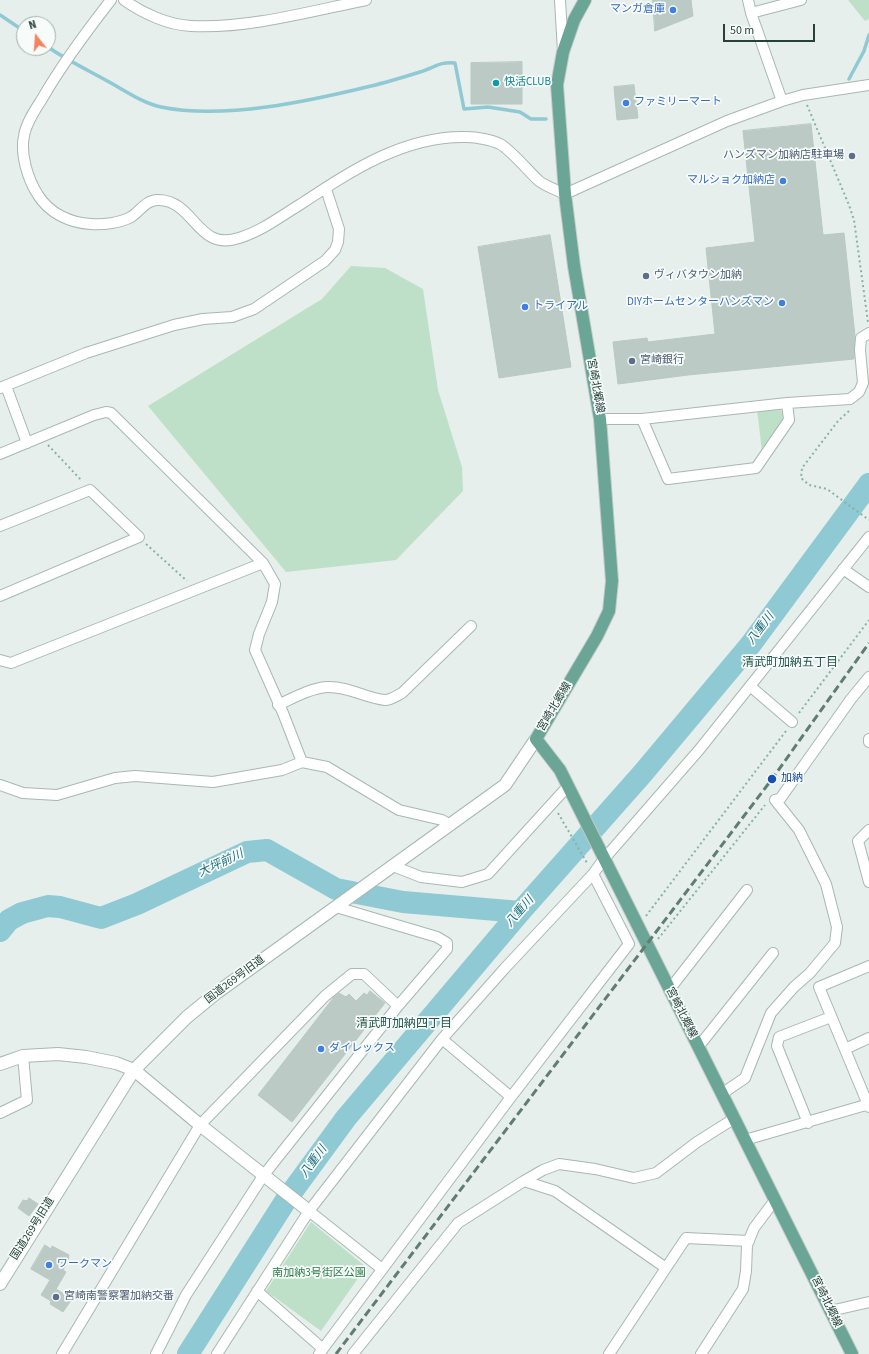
<!DOCTYPE html>
<meta charset="utf-8">
<style>
body{margin:0}
#map{position:relative;width:869px;height:1354px;overflow:hidden;background:#e6efeb;font-family:"Source Sans 3",sans-serif}
canvas{display:block}
.north{position:absolute;left:16px;top:16px;width:40px;height:40px;box-sizing:border-box;background:#f7fbf9;border:1px solid #a3b1ad;border-radius:50%;rotate:343deg;font-size:11px;font-weight:700;line-height:16px;text-align:center;color:#24423a}
.north::after{content:'';display:block;margin:auto;width:14px;height:18px;background:#f4845f;clip-path:polygon(50% 0,100% 100%,50% 72%,0 100%)}
.scale{position:absolute;left:723px;top:24px;width:92px;height:18px;box-sizing:border-box;border:2px solid #24423a;border-top:0;padding-left:5px;font-size:12px;line-height:14px;white-space:nowrap;color:#24423a;-webkit-text-stroke:3px #f7fbf9;paint-order:stroke}
</style>
<div id="map">
<canvas width="869" height="1354"></canvas>
<div class="north">N</div>
<div class="scale">50 m</div>
</div>
<script>
const ctx = document.querySelector('canvas').getContext('2d');
ctx.lineJoin = 'round';
function paint(path, color) { ctx.fillStyle = color; ctx.fill(path, 'evenodd'); }
function strokePath(path, color, width, dash) { ctx.strokeStyle = color; ctx.lineWidth = width; ctx.lineCap = dash ? 'butt' : 'round'; ctx.setLineDash(dash || []); ctx.stroke(path); }
function label(font, color, halo, rows, align = 'center') {
  ctx.font = font + ' "Source Sans 3","Noto Sans JP",sans-serif'; ctx.lineWidth = 3.5; ctx.setLineDash([]); ctx.textBaseline = 'middle'; ctx.strokeStyle = halo; ctx.fillStyle = color; for (const [text, x, y, turn = 0] of rows) {
    ctx.save(); ctx.translate(x, y); ctx.rotate((+turn || 0) * Math.PI / 180); ctx.textAlign = isNaN(turn) ? turn : align; if (halo) ctx.strokeText(text, 0, 0); ctx.fillText(text, 0, 0); ctx.restore();
  }
}
paint(new Path2D(`
 M848 0H869V19L865 21Z
 M351 266 385 268 423 289 438 390 462 467 463 491 396 560 286 572 148 406 322 299Z
 M778 408 784 413 781 425 762 451 757 410Z
 M311 1222 366 1267 321 1331 266 1291Z`), '#bfe0c8');
strokePath(new Path2D(`
 M0 15 24 31
 M48 47C68 61 90 71 111 83 127 92 143 103 161 107 223 120 310 101 371 86 388 82 404 77 420 72 433 68 441 61 455 63L464 109 488 107 520 112 531 119H546
 M849 79 864 51 869 35`), '#8ec9d4', 3.5);
strokePath(new Path2D(`
 M0 931 9 920 22 913 48 906 60 907 101 918 137 904 247 852 267 850 336 889 403 902 520 912
 M188 1354 286 1200 346 1118 520 912 643 773 751 644 869 484`), '#8ec9d4', 22);
const building = new Path2D(`
 M653 0H691L693 16 655 31Z
 M522 62V104H471V63Z
 M634 85 638 118 617 120 614 87Z
 M811 124 823 235 844 233 855 336 854 359 688 375 618 384 613 342 647 338 648 342 715 334 706 248 755 242 743 131Z
 M550 235 571 367 499 378 478 247Z
 M370 991 385 1003 292 1122 258 1095 334 997 339 993 346 997 349 994 356 1001 364 993 367 995Z
 M29 1198 38 1204 29 1216 18 1208 23 1200 27 1201Z
 M45 1245 51 1249 52 1246 69 1255 68 1261 63 1270 66 1272 56 1289 72 1299 63 1312 50 1304 51 1301 41 1295 50 1280 31 1269Z`);
paint(building, '#bbcac4');
strokePath(building, '#b8c9c2', 1);
const minor = new Path2D(`
 M111 0C86 32 62 64 42 99 35 110 26 123 24 136 20 154 28 180 38 195 49 213 70 223 91 224 103 225 120 223 131 217 140 211 147 199 159 200 195 201 197 252 239 238 262 231 281 216 301 204 351 171 405 135 467 137 476 137 492 140 500 144 511 150 529 172 539 181 547 187 557 190 565 194L727 121 782 101 803 95 869 85
 M124 0C142 13 168 25 191 26 247 29 312 11 366 0
 M560 0 563 52
 M748 0 751 13 782 101
 M751 13 801 0
 M6 386 27 443
 M0 388 86 353 174 325 203 319 232 317 254 309 325 261 335 250 338 242 339 229 326 189
 M600 419H642L787 403 850 399 859 392 863 383 860 350 861 338 869 333
 M642 419 668 479 756 468 789 420 787 403
 M0 454 94 415 106 412 111 413 263 563 275 584 272 602 259 634 255 650 283 713 302 762
 M0 526 90 490 139 537 0 596
 M843 569 869 587
 M0 660 11 663 263 563
 M750 686 792 722
 M278 705C293 698 311 688 327 687 348 686 365 698 385 700 391 700 396 696 402 693L471 626
 M869 739V742
 M0 785 23 793 57 795 115 778 135 776 213 782 282 770 302 762 327 767 399 810 442 820 450 825
 M869 830 858 841 869 882
 M393 866 421 877 462 882 488 874 568 786
 M869 966 819 987 869 1107
 M669 990 747 890
 M442 1039 511 1097
 M699 1046 773 953
 M845 1049 869 1038
 M723 1093 745 1078 771 1013 794 987 810 973 835 943 837 927 826 884 799 830 775 800 780 799 851 699 869 677
 M0 1113 27 1100 23 1056
 M808 1123 777 1046 779 1037 831 1017
 M745 1140 869 1104
 M524 1181 555 1191 666 1268 609 1354
 M309 1211 382 1269
 M666 1268 686 1238 749 1241
 M257 1291 323 1349
 M830 1311 869 1302
 M62 1354 200 1125 325 996 352 974H364L398 1006
 M156 1354 186 1295 263 1176 398 1006 447 949V943L437 937 336 907
 M217 1354 309 1211 442 1039 505 968 593 874 604 859 699 750 869 537
 M319 1354 511 1097 629 944 593 874
 M353 1354 458 1223 524 1181 543 1170 559 1164 595 1169 634 1178 656 1173 697 1142 735 1118
 M701 1354 743 1289 746 1271 747 1245 754 1228 775 1200`);
const tertiary = new Path2D(`
 M0 1064 23 1056 58 1054 86 1057 116 1063 134 1070 200 1125 309 1211
 M0 1284 134 1070 187 1017 215 994 505 785 536 739`);
const primary = new Path2D(`
 M585 0 574 20 563 52 557 85 565 194 574 266 600 419 612 581 609 611 597 636 536 739 560 770 852 1354`);
strokePath(minor, '#a8b8b2', 12);
strokePath(tertiary, '#a8b8b2', 14);
strokePath(primary, '#c2cac8', 14);
strokePath(new Path2D(`
 M807 105 849 205 854 220 868 322
 M849 411 838 421 802 468 801 478 809 485 827 489 869 520
 M48 445 82 481
 M146 544 187 581
 M799 713 869 620
 M558 813 587 863
 M646 916 786 731
 M658 939 765 805`), '#86b3a5', 2, [2, 3]);
strokePath(minor, '#fff', 10);
strokePath(tertiary, '#fff', 12);
strokePath(primary, '#6aa596', 12);
strokePath(new Path2D(`
 M336 1354 772 779 869 643`), '#5f7d75', 3, [8, 4]);
for (const [x, y, r, color] of [
 [673,10,4,"#3f7fe0"],
 [496,83,4,"#0f9aa8"],
 [626,103,4,"#3f7fe0"],
 [852,156,4,"#5c6f8a"],
 [783,181,4,"#3f7fe0"],
 [646,276,4,"#5c6f8a"],
 [782,303,4,"#3f7fe0"],
 [525,307,4,"#3f7fe0"],
 [632,361,4,"#5c6f8a"],
 [772,779,5,"#1a4fb4"],
 [321,1049,4,"#3f7fe0"],
 [49,1265,4,"#3f7fe0"],
 [56,1297,4,"#5c6f8a"]
]) { const dot = new Path2D(); dot.arc(x, y, r, 0, 2 * Math.PI); ctx.fillStyle = color; ctx.fill(dot); strokePath(dot, '#f7fbf9', 1.5); }
label('11px', '#366cbe', '#f7fbf9', [
 ["マンガ倉庫",665,10,"right"],
 ["ファミリーマート",634,103],
 ["マルショク加納店",775,181,"right"],
 ["DIYホームセンターハンズマン",774,303,"right"],
 ["トライアル",533,307],
 ["ダイレックス",329,1049],
 ["ワークマン",57,1265]
], 'left');
label('11px', '#0d838f', '#f7fbf9', [
 ["快活CLUB",504,83]
], 'left');
label('11px', '#4e5e75', '#f7fbf9', [
 ["ハンズマン加納店駐車場",844,156,"right"],
 ["ヴィバタウン加納",654,276],
 ["宮崎銀行",640,361],
 ["宮崎南警察署加納交番",64,1297]
], 'left');
label('11px', '#24423a', '#f7fbf9', [
 ["宮崎北郷線",595,386,80],
 ["宮崎北郷線",555,707,-59],
 ["国道269号旧道",235,980,-37],
 ["宮崎北郷線",681,1013,63],
 ["国道269号旧道",33,1229,-58],
 ["宮崎北郷線",826,1302,64]
]);
label('11px', '#164399', '#f7fbf9', [
 ["加納",781,779]
], 'left');
label('11px', '#2d7a4b', '#f7fbf9', [
 ["南加納3号街区公園",319,1274]
]);
label('italic 12px', '#1c6f80', '#f7fbf9', [
 ["八重川",761,629,-53],
 ["大坪前川",221,864,-25],
 ["八重川",520,912,-49],
 ["八重川",314,1162,-54]
]);
label('12px', '#1f5548', '#f7fbf9', [
 ["清武町加納五丁目",790,663],
 ["清武町加納四丁目",404,1024]
]);
</script>
